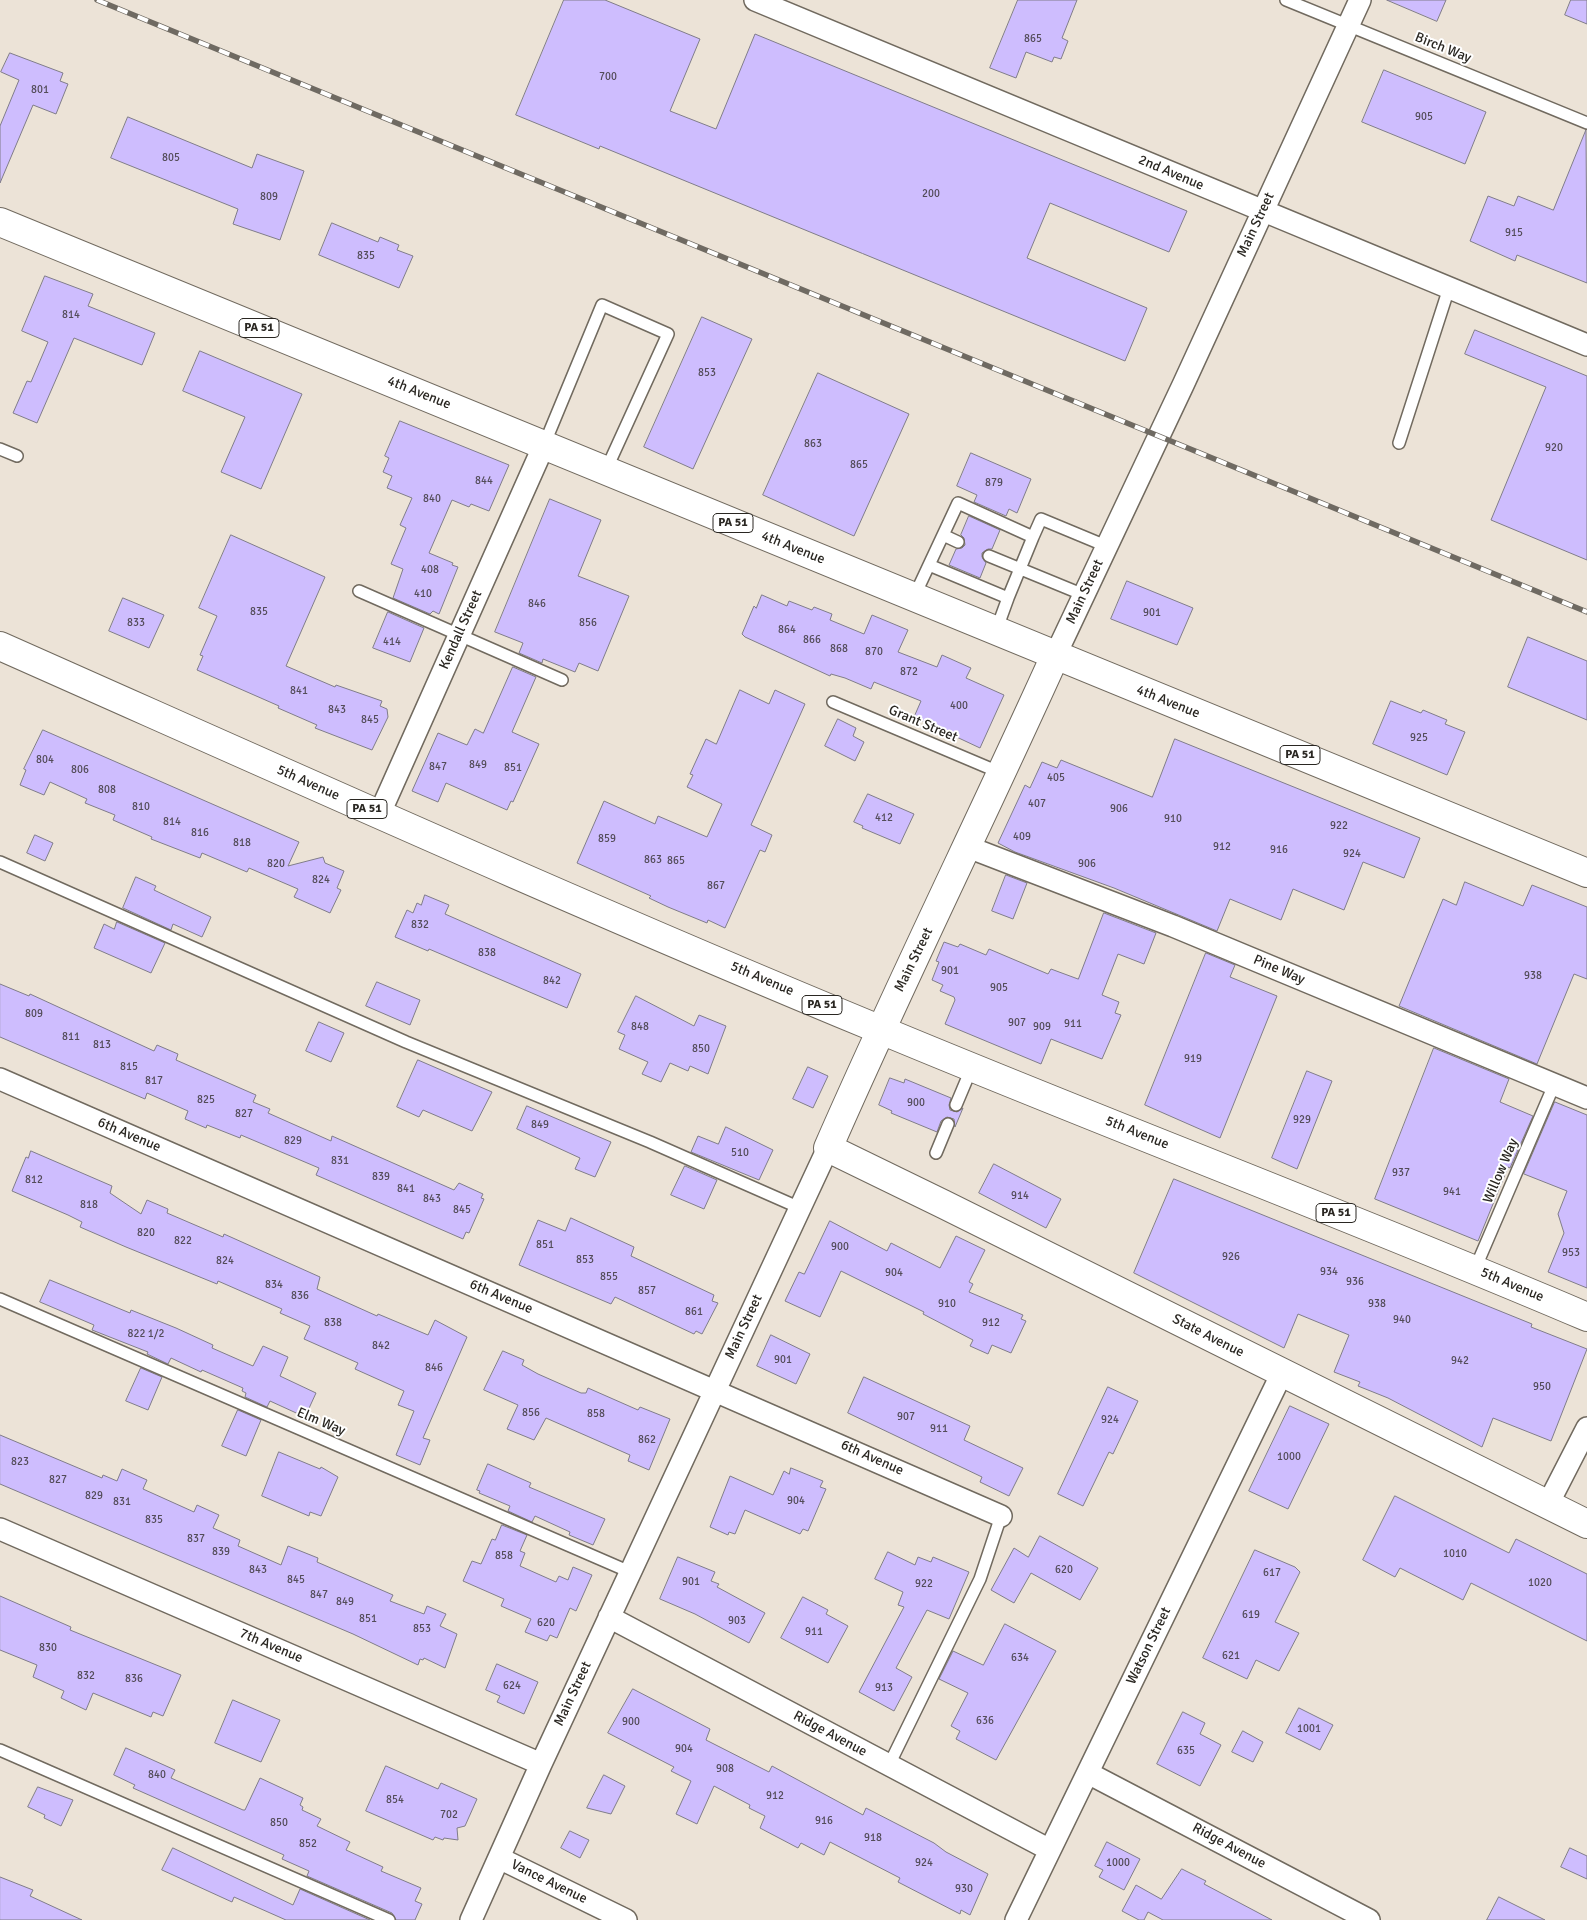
<!DOCTYPE html>
<style>
body{margin:0}
canvas{display:block;background:#ece3d7}
</style>
<canvas width="1587" height="1920"></canvas>
<script>
const ctx = document.querySelector('canvas').getContext('2d');
ctx.lineJoin = 'round';
function paint(path, color) { ctx.fillStyle = color; ctx.fill(path, 'evenodd'); }
function strokePath(path, color, width, dash) { ctx.strokeStyle = color; ctx.lineWidth = width; ctx.lineCap = dash ? 'butt' : 'round'; ctx.setLineDash(dash || []); ctx.stroke(path); }
function label(font, color, halo, rows, align = 'center') {
  ctx.font = font + ' Signika,sans-serif'; ctx.lineWidth = 4; ctx.setLineDash([]); ctx.textBaseline = 'middle'; ctx.strokeStyle = halo; ctx.fillStyle = color; for (const [text, x, y, turn = 0] of rows) {
    ctx.save(); ctx.translate(x, y); ctx.rotate((+turn || 0) * Math.PI / 180); ctx.textAlign = isNaN(turn) ? turn : align; if (halo) ctx.strokeText(text, 0, 0); ctx.fillText(text, 0, 0); ctx.restore();
  }
}
const building = new Path2D(`
 M564 0H605L700 39 670 111 716 129 755 34 1187 211 1169 252 1050 203 1027 258 1147 308 1125 361 600 146 599 149 516 115Z
 M1018 0H1077L1062 38 1068 41 1061 59 1054 57 1052 62 1026 52 1016 78 990 68Z
 M1387 0H1446L1437 21Z
 M1571 0H1587V24L1565 15Z
 M10 53 63 73 60 81 68 84 56 114 33 105 0 183V126L19 80 1 72Z
 M1384 70 1486 112 1465 164 1362 122Z
 M128 117 252 168 257 154 304 171 280 240 233 224 238 209 111 158Z
 M1586 130 1587 283 1517 255 1515 261 1470 241 1488 196 1514 206 1518 196 1553 210Z
 M332 223 378 242 380 237 399 245 397 250 413 256 399 288 319 255Z
 M45 276 93 294 88 306 155 333 142 365 74 338 37 423 13 413 27 381 31 382 48 342 22 331Z
 M702 317 752 339 693 469 644 447Z
 M1475 330 1587 376V560L1491 520 1546 387 1465 354Z
 M200 351 302 394 261 489 221 472 245 417 183 391Z
 M818 373 909 414 854 536 763 495Z
 M400 421 509 465 489 511 471 504 469 507 452 500 429 553 453 563 452 565 458 567 439 614 433 611 430 614 393 598 403 569 391 564 406 528 400 525 412 498 387 488 392 476 383 472 389 458 385 456Z
 M971 453 1031 479 1017 513 1009 509 1006 516 974 502 977 495 957 486Z
 M550 499 601 520 578 576 629 596 598 671 579 663 575 672 543 659 542 663 519 653 523 643 495 632Z
 M969 516 1000 530 992 549H988L982 553V557L986 563 980 578 949 565 956 549 962 548 965 545 964 538 961 535Z
 M231 535 325 577 286 666 335 687 336 685 382 701 380 706 387 709 388 717 372 750 315 728 317 725 278 708 279 706 197 670 203 656 200 655 217 616 199 608Z
 M1127 581 1193 608 1177 645 1111 619Z
 M762 595 787 606 789 601 812 610 814 607 832 614 830 620 864 634 872 615 908 630 898 652 937 667 942 655 971 668 966 678 1004 695 980 748 914 717 921 701 874 682 871 689 845 678 831 674 830 676 745 637 742 634 754 606 756 608Z
 M123 598 164 615 149 648 109 631Z
 M388 612 424 628 410 662 373 648Z
 M1528 637 1587 661V720L1508 687Z
 M513 667 536 677 512 732 539 744 513 802 511 801 507 810 446 783 438 802 412 791 438 733 467 745 475 729 483 733Z
 M740 690 769 704 775 690 805 704 751 825 772 835 765 852 760 850 725 928 708 920 707 923 668 907 649 898 651 896 577 863 604 801 655 824 658 816 707 837 722 804 687 787 693 775 690 774 706 739 716 744Z
 M1391 701 1421 713 1423 710 1447 720 1445 724 1465 732 1447 775 1373 744Z
 M838 719 856 728 853 736 864 742 855 761 825 746Z
 M43 730 299 842 288 866 323 857 325 863 344 871 337 888 341 890 330 913 294 897 298 889 249 868 247 872 202 853 200 858 151 839 152 837 113 820 115 815 85 803 87 799 50 782 44 795 20 785 26 770 24 769Z
 M1175 739 1420 838 1404 878 1363 862 1344 910 1293 889 1281 920 1230 899 1217 931 1114 888 1015 852 998 843 1025 785 1030 788 1042 762 1057 768 1061 760 1152 797Z
 M868 794 914 814 900 844 862 828 863 826 854 822Z
 M35 835 53 843 45 861 27 853Z
 M1006 875 1027 883 1013 919 992 911Z
 M136 877 156 886 154 890 211 917 202 937 173 924 171 930 123 908Z
 M1465 882 1523 906 1532 885 1587 907V979L1574 974 1537 1064 1399 1006 1443 899 1456 905Z
 M425 895 449 905 445 914 581 974 567 1008 429 949 428 951 395 937 407 910 413 913 417 903 421 905Z
 M1104 913 1156 933 1144 964 1118 954 1102 995 1119 1002 1115 1013 1121 1015 1102 1059 1051 1039 1041 1064 945 1024 955 1000 954 997 940 991 943 985 932 980 939 962 936 961 944 942 958 947 960 944 986 955 989 949 1048 974 1051 969 1078 979Z
 M117 922 165 943 151 973 94 948 104 924 114 929Z
 M1206 953 1235 965 1230 977 1277 996 1220 1138 1145 1105Z
 M377 982 420 1000 410 1025 366 1006Z
 M0 984 29 996 30 994 154 1051 157 1045 178 1054 176 1060 256 1095 253 1102 270 1109 268 1113 331 1141 332 1136 454 1190 459 1183 483 1194 481 1198 484 1199 469 1233 466 1232 463 1239 316 1175 319 1168 241 1135 240 1138 207 1125 206 1128 185 1119 188 1111 147 1093 145 1099 0 1037Z
 M636 996 694 1026 699 1015 726 1026 708 1074 690 1066 688 1071 670 1063 661 1082 642 1074 648 1062 619 1049 625 1035 618 1032Z
 M319 1022 344 1033 331 1062 306 1051Z
 M1434 1048 1509 1079 1500 1102 1533 1116 1510 1168 1508 1167 1478 1241 1375 1199Z
 M418 1060 492 1092 472 1131 423 1110 419 1117 397 1107Z
 M808 1067 828 1076 813 1108 793 1099Z
 M1307 1071 1332 1081 1297 1169 1272 1158Z
 M890 1078 904 1083 905 1079 951 1098 949 1105 950 1110 957 1112 963 1108 955 1127 954 1119 947 1117 941 1121 937 1132 891 1113 892 1111 879 1105Z
 M1555 1102 1587 1115V1288L1548 1272 1564 1233 1558 1214 1567 1191 1524 1174Z
 M527 1106 611 1142 595 1177 575 1169 580 1158 517 1129Z
 M726 1127 773 1150 759 1180 691 1152 698 1136 718 1144Z
 M31 1151 112 1186 110 1193 141 1214 147 1200 168 1209 167 1213 223 1237 224 1234 320 1277 317 1289 377 1316 378 1314 428 1335 435 1320 467 1337 423 1438 430 1440 420 1465 396 1455 414 1411 398 1405 404 1391 355 1369 358 1363 304 1339 310 1326 280 1313 282 1309 218 1281 217 1284 126 1247 80 1227 82 1222 68 1215 12 1191 26 1157 28 1158Z
 M994 1164 1061 1199 1046 1228 979 1193Z
 M685 1166 717 1180 704 1209 671 1195Z
 M1174 1179 1532 1324 1531 1327 1587 1349 1551 1441 1493 1418 1482 1447 1388 1398 1358 1386 1360 1382 1334 1372 1349 1335 1298 1314 1284 1348 1134 1273Z
 M571 1218 634 1247 631 1256 714 1295 712 1301 718 1303 702 1334 696 1331 694 1334 615 1297 611 1304 519 1265 538 1220 565 1231Z
 M830 1221 887 1251 891 1243 940 1268 956 1236 985 1250 969 1282 973 1284 969 1292 1023 1315 1021 1319 1026 1321 1011 1353 992 1345 988 1354 970 1346 973 1340 923 1314 924 1312 841 1271 820 1317 785 1301 799 1272 804 1274Z
 M50 1280 130 1313 131 1310 176 1328 213 1345 212 1348 253 1366 263 1346 288 1357 280 1376 316 1393 305 1417 270 1401 267 1407 245 1397 246 1393 242 1391 243 1388 202 1370 201 1372 171 1358 168 1364 147 1354 148 1352 92 1330 94 1325 40 1302Z
 M771 1335 810 1354 796 1384 757 1366Z
 M503 1351 524 1360 522 1365 538 1374 581 1393H586L588 1388 638 1410 640 1407 670 1419 649 1470 628 1461 630 1455 546 1418 534 1440 507 1429 518 1405 484 1390Z
 M141 1368 162 1377 148 1410 126 1401Z
 M864 1377 970 1426 964 1440 1023 1468 1009 1496 980 1482 982 1477 848 1413Z
 M1108 1387 1138 1401 1113 1454 1109 1452 1083 1506 1058 1494Z
 M1290 1406 1329 1424 1288 1509 1249 1491Z
 M238 1410 261 1420 246 1456 222 1446Z
 M0 1435 102 1478 103 1475 117 1481 122 1469 147 1480 143 1489 194 1512 197 1505 219 1515 213 1528 240 1540 238 1546 281 1565 288 1546 318 1558 317 1562 393 1595 390 1601 424 1614 427 1606 446 1614 440 1626 457 1634 445 1668 424 1658 423 1660 420 1659 418 1665 353 1634 0 1484Z
 M279 1452 320 1469 321 1467 338 1477 321 1516 310 1512 309 1516 262 1496Z
 M488 1464 531 1483 529 1487 605 1519 593 1545 569 1535 570 1532 535 1516 532 1522 508 1511 510 1506 479 1493 480 1491 477 1490Z
 M791 1468 823 1481 820 1487 826 1489 808 1531 803 1529 800 1534 745 1510 735 1534 729 1532 728 1535 710 1527 730 1476 773 1495 784 1471 789 1474Z
 M1395 1496 1509 1553 1516 1539 1587 1574V1641L1471 1583 1463 1600 1400 1568 1395 1577 1363 1560Z
 M502 1525 527 1535 520 1551 525 1553 520 1566 556 1582 559 1576 568 1580 573 1567 592 1575 576 1611 570 1608 557 1638 550 1635 547 1641 525 1632 531 1619 501 1606 504 1599 463 1581 472 1561 481 1564 492 1539 495 1540Z
 M1040 1536 1098 1568 1080 1600 1031 1573 1014 1603 991 1590 1014 1548 1028 1557Z
 M1255 1550 1295 1567 1300 1572 1275 1622 1299 1633 1279 1671 1256 1660 1247 1679 1203 1658Z
 M888 1552 915 1565 918 1557 931 1562 933 1557 969 1572 949 1619 927 1610 896 1668 912 1677 894 1711 859 1692 904 1607 898 1605 903 1592 875 1579Z
 M678 1557 715 1572 711 1581 719 1584 717 1587 765 1613 749 1643 695 1614 660 1599Z
 M0 1596 71 1627 70 1630 181 1675 163 1716 153 1712 151 1717 93 1693 86 1710 61 1698 64 1691 33 1677 37 1665 0 1650Z
 M803 1597 828 1610 826 1614 848 1626 828 1663 781 1638Z
 M1005 1624 1056 1651 996 1760 956 1739 960 1731 951 1726 968 1693 939 1679 953 1651 983 1665Z
 M497 1664 538 1682 524 1714 497 1702 500 1696 486 1690Z
 M633 1689 710 1729 706 1740 769 1772 772 1766 863 1815 866 1808 934 1843 946 1852 988 1874 970 1915 961 1910 960 1914 898 1882 900 1878 830 1842 824 1855 801 1843 798 1848 760 1828 765 1816 749 1808 750 1805 714 1786 697 1824 676 1814 691 1781 671 1771 674 1767 608 1733Z
 M233 1700 280 1720 261 1762 215 1743Z
 M1299 1708 1333 1725 1320 1750 1286 1733Z
 M1183 1712 1205 1723 1200 1734 1221 1745 1200 1786 1157 1764Z
 M1243 1731 1263 1742 1253 1762 1232 1752Z
 M126 1748 175 1770 171 1778 243 1810H245L260 1778 303 1798 300 1805 303 1807 302 1810 321 1819 317 1826 350 1842 346 1850 383 1867 381 1871 421 1888 415 1901 422 1904 415 1920H396L392 1913 307 1876 309 1871 282 1859 284 1855 133 1788 135 1785 114 1775Z
 M386 1766 438 1789 441 1783 477 1799 465 1826 457 1828 458 1840 444 1838 443 1840 435 1837 433 1840 366 1811Z
 M604 1775 625 1786 611 1814 587 1808Z
 M38 1787 73 1800 61 1826 44 1818 45 1815 28 1807Z
 M570 1831 589 1840 580 1858 561 1848Z
 M1107 1842 1140 1859 1124 1890 1099 1877 1103 1870 1095 1866Z
 M173 1848 293 1905 300 1889 370 1920H286L234 1897 232 1902 162 1870Z
 M1570 1848 1587 1856V1879L1561 1867Z
 M1182 1869 1206 1881 1204 1884 1272 1920H1163L1148 1912 1144 1920H1139L1122 1911 1136 1885 1161 1899Z
 M0 1877 33 1890 30 1896 82 1920H0Z
 M1499 1897 1545 1920H1487Z`);
paint(building, '#cebdfe');
strokePath(building, '#807d89', 1);
const lane = new Path2D(`
 M1286 0 1587 123
 M1399 443 1449 288
 M544 445 602 305 668 334 606 470
 M0 449 17 456
 M943 535 958 542
 M989 556 1084 595
 M929 565 1008 598 996 631
 M359 591 562 680
 M914 597 958 503 1033 537 1041 519 1106 546
 M1008 598 1033 537
 M833 702 1001 773
 M0 862 406 1042 650 1142 800 1208
 M956 1105 972 1067
 M936 1153 948 1124
 M1475 1269 1554 1085
 M0 1299 630 1572
 M0 1750 389 1920
 M889 1765 980 1579 1001 1516`);
const street = new Path2D(`
 M755 0 1587 345
 M1055 656 1183 385 1360 0
 M379 815 544 445
 M968 847 1173 926 1587 1098
 M0 1079 1001 1516
 M1548 1504 1587 1428
 M0 1529 541 1764
 M609 1617 1050 1850
 M1088 1773 1369 1920
 M499 1858 626 1920
 M471 1920 541 1764 828 1148
 M1016 1920 1282 1373`);
const secondary = new Path2D(`
 M1055 656C981 820 900 983 828 1148L943 1204 1587 1524`);
const primary = new Path2D(`
 M0 222 1587 873
 M0 646C293 776 585 908 881 1030 1116 1128 1353 1217 1587 1317`);
strokePath(lane, '#716a5f', 14);
strokePath(street, '#716a5f', 24);
strokePath(secondary, '#716a5f', 30);
strokePath(primary, '#716a5f', 30);
strokePath(lane, '#fff', 11);
strokePath(street, '#fff', 21);
strokePath(secondary, '#fff', 28);
strokePath(primary, '#fff', 28);
const rail = new Path2D(`
 M97 0 1587 612`);
strokePath(rail, '#6f6a62', 5.5);
strokePath(rail, '#fff', 4, [11]);
label('11px', '#534c59', null, [
 ["865",1033,39],
 ["700",608,77],
 ["801",40,90],
 ["905",1424,117],
 ["805",171,158],
 ["200",931,194],
 ["809",269,197],
 ["915",1514,233],
 ["835",366,256],
 ["814",71,315],
 ["853",707,373],
 ["863",813,444],
 ["920",1554,448],
 ["865",859,465],
 ["844",484,481],
 ["879",994,483],
 ["840",432,499],
 ["408",430,570],
 ["410",423,594],
 ["846",537,604],
 ["835",259,612],
 ["901",1152,613],
 ["833",136,623],
 ["856",588,623],
 ["864",787,630],
 ["866",812,640],
 ["414",392,642],
 ["868",839,649],
 ["870",874,652],
 ["872",909,672],
 ["841",299,691],
 ["400",959,706],
 ["843",337,710],
 ["845",370,720],
 ["925",1419,738],
 ["804",45,760],
 ["849",478,765],
 ["847",438,767],
 ["851",513,768],
 ["806",80,770],
 ["405",1056,778],
 ["808",107,790],
 ["407",1037,804],
 ["810",141,807],
 ["906",1119,809],
 ["412",884,818],
 ["910",1173,819],
 ["814",172,822],
 ["922",1339,826],
 ["816",200,833],
 ["409",1022,837],
 ["859",607,839],
 ["818",242,843],
 ["912",1222,847],
 ["916",1279,850],
 ["924",1352,854],
 ["863",653,860],
 ["865",676,861],
 ["820",276,864],
 ["906",1087,864],
 ["824",321,880],
 ["867",716,886],
 ["832",420,925],
 ["838",487,953],
 ["901",950,971],
 ["938",1533,976],
 ["842",552,981],
 ["905",999,988],
 ["809",34,1014],
 ["907",1017,1023],
 ["911",1073,1024],
 ["848",640,1027],
 ["909",1042,1027],
 ["811",71,1037],
 ["813",102,1045],
 ["850",701,1049],
 ["919",1193,1059],
 ["815",129,1067],
 ["817",154,1081],
 ["825",206,1100],
 ["900",916,1103],
 ["827",244,1114],
 ["929",1302,1120],
 ["849",540,1125],
 ["829",293,1141],
 ["510",740,1153],
 ["831",340,1161],
 ["937",1401,1173],
 ["839",381,1177],
 ["812",34,1180],
 ["841",406,1189],
 ["941",1452,1192],
 ["914",1020,1196],
 ["843",432,1199],
 ["818",89,1205],
 ["845",462,1210],
 ["820",146,1233],
 ["822",183,1241],
 ["851",545,1245],
 ["900",840,1247],
 ["953",1571,1253],
 ["926",1231,1257],
 ["853",585,1260],
 ["824",225,1261],
 ["934",1329,1272],
 ["904",894,1273],
 ["855",609,1277],
 ["936",1355,1282],
 ["834",274,1285],
 ["857",647,1291],
 ["836",300,1296],
 ["910",947,1304],
 ["938",1377,1304],
 ["861",694,1312],
 ["940",1402,1320],
 ["838",333,1323],
 ["912",991,1323],
 ["822 1/2",146,1334],
 ["842",381,1346],
 ["901",783,1360],
 ["942",1460,1361],
 ["846",434,1368],
 ["950",1542,1387],
 ["856",531,1413],
 ["858",596,1414],
 ["907",906,1417],
 ["924",1110,1420],
 ["911",939,1429],
 ["862",647,1440],
 ["1000",1289,1457],
 ["823",20,1462],
 ["827",58,1480],
 ["829",94,1496],
 ["904",796,1501],
 ["831",122,1502],
 ["835",154,1520],
 ["837",196,1539],
 ["839",221,1552],
 ["1010",1455,1554],
 ["858",504,1556],
 ["843",258,1570],
 ["620",1064,1570],
 ["617",1272,1573],
 ["845",296,1580],
 ["901",691,1582],
 ["1020",1540,1583],
 ["922",924,1584],
 ["847",319,1595],
 ["849",345,1602],
 ["619",1251,1615],
 ["851",368,1619],
 ["903",737,1621],
 ["620",546,1623],
 ["853",422,1629],
 ["911",814,1632],
 ["830",48,1648],
 ["621",1231,1656],
 ["634",1020,1658],
 ["832",86,1676],
 ["836",134,1679],
 ["624",512,1686],
 ["913",884,1688],
 ["636",985,1721],
 ["900",631,1722],
 ["1001",1309,1729],
 ["904",684,1749],
 ["635",1186,1751],
 ["908",725,1769],
 ["840",157,1775],
 ["912",775,1796],
 ["854",395,1800],
 ["702",449,1815],
 ["916",824,1821],
 ["850",279,1823],
 ["918",873,1838],
 ["852",308,1844],
 ["924",924,1863],
 ["1000",1118,1863],
 ["930",964,1889]
]);
for (const [x, y, w] of [
 [259,328,40],
 [733,523,40],
 [1300,755,40],
 [367,809,40],
 [822,1005,40],
 [1336,1213,40]
]) { const box = new Path2D(); box.roundRect(x - w / 2, y - 9.5, w, 19, 4); ctx.fillStyle = '#fff'; ctx.fill(box); strokePath(box, '#2a2722', 1); }
label('bold 12px', '#2a2722', null, [
 ["PA 51",259,328],
 ["PA 51",733,523],
 ["PA 51",1300,755],
 ["PA 51",367,809],
 ["PA 51",822,1005],
 ["PA 51",1336,1213]
]);
label('14px', '#2a2722', '#fff', [
 ["Birch Way",1443,48,22],
 ["2nd Avenue",1171,173,23],
 ["Main Street",1256,225,-65],
 ["4th Avenue",419,393,22],
 ["4th Avenue",793,548,22],
 ["Main Street",1085,592,-65],
 ["Kendall Street",461,630,-66],
 ["4th Avenue",1168,702,22],
 ["Grant Street",923,724,23],
 ["5th Avenue",308,783,24],
 ["Main Street",914,960,-64],
 ["Pine Way",1279,970,23],
 ["5th Avenue",762,979,23],
 ["5th Avenue",1137,1133,22],
 ["6th Avenue",129,1135,23],
 ["Willow Way",1501,1171,-67],
 ["5th Avenue",1512,1285,23],
 ["6th Avenue",501,1297,23],
 ["Main Street",744,1327,-65],
 ["State Avenue",1208,1336,27],
 ["Elm Way",321,1422,23],
 ["6th Avenue",872,1458,24],
 ["7th Avenue",271,1646,23],
 ["Watson Street",1149,1646,-64],
 ["Main Street",573,1694,-65],
 ["Ridge Avenue",830,1734,28],
 ["Ridge Avenue",1229,1846,28],
 ["Vance Avenue",549,1882,26]
]);
</script>
